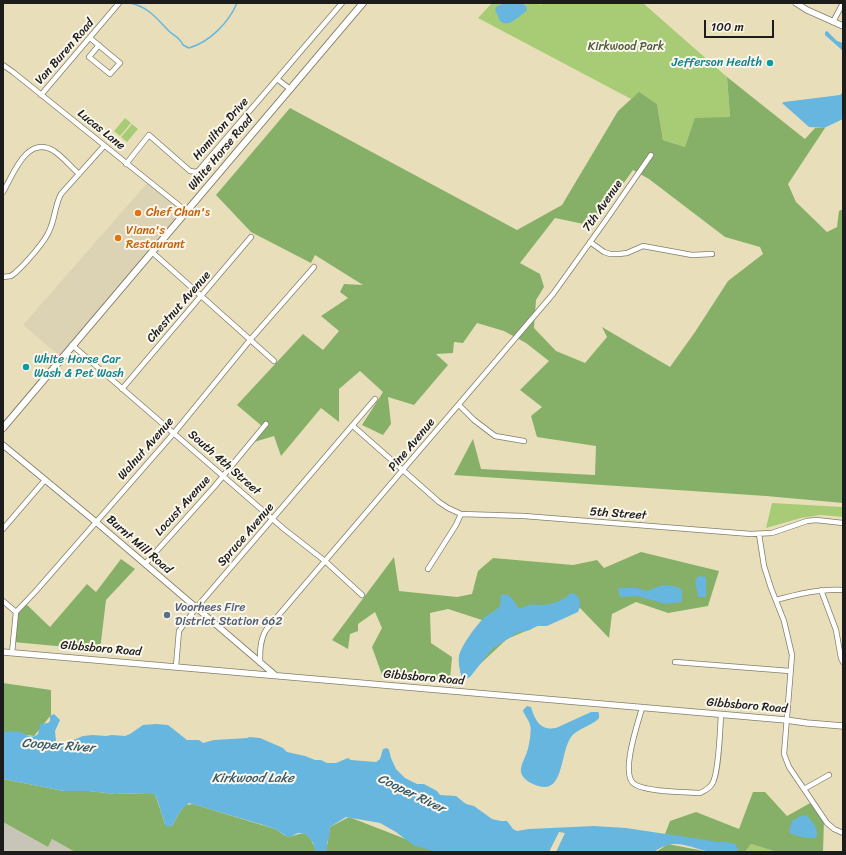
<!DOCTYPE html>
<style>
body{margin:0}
#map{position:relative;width:846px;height:855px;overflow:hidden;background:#e8dfba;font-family:Sriracha,sans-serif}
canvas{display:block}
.frame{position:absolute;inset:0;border:4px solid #1c1c1c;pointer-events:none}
.scale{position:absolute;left:704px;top:20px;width:70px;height:18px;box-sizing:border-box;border:2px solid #1c1c1c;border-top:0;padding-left:5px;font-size:12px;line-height:14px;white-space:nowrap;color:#1c1c1c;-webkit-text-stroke:3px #fbf7ec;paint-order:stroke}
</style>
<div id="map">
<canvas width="846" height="855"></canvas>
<div class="frame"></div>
<div class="scale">100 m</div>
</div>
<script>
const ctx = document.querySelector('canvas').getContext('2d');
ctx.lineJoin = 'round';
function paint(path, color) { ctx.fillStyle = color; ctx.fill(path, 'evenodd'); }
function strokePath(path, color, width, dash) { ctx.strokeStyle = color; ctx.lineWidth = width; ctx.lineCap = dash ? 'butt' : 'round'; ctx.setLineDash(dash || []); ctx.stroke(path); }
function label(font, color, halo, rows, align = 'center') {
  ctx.font = font + ' Sriracha,sans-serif'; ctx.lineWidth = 4; ctx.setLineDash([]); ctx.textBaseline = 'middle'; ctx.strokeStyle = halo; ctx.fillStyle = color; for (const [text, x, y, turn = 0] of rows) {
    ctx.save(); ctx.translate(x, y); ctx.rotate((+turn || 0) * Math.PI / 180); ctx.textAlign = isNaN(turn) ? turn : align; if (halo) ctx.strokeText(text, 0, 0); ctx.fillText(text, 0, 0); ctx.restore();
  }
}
paint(new Path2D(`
 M148 182 186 211 62 358 23 325Z`), '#dcd3b4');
paint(new Path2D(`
 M3 822 48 847 52 839 75 852H3Z`), '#c6c5b8');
paint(new Path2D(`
 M492 3H537L541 5 542 3H643L727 77 730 117 685 147 663 140 657 104 639 93 631 99 478 18Z
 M125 118 131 123 120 136 114 131Z
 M132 124 138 129 127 142 121 137Z
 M772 503 843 507V517L821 515 801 518 766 528Z
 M751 844 777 852H745Z`), '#a8cc76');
paint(new Path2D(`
 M727 77 805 139 815 128H825L788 184 796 202 827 232 837 227 839 211 843 209V503L766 496 454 475 473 439 481 469 595 475 596 446 537 437 531 416 542 407 520 390 549 361 526 343 504 331 477 323 463 343 454 342 453 353 436 354 448 365 414 405 388 397 391 424 383 435 362 425 383 392 360 371 339 389V422L321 408 281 456 274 436 254 442 263 427 237 405 303 334 323 350 339 331 321 316 348 298 340 292 344 284 363 285 315 255 311 263 251 232 216 195 290 108 517 230 562 205 618 111 639 92 657 104 663 140 685 147 695 118 730 117ZM633 170 649 179 725 237 760 247 763 254 728 281 695 332 670 367 602 327 607 337 585 363 556 351 534 328 536 300 544 287 540 274 520 263 555 218 593 226Z
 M641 552 719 571 708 606 668 613 636 602 612 614 609 638 580 608 507 639 464 679 459 656 482 620 448 609 430 613 431 643 452 657 450 679 382 675 372 647 382 628 375 612 358 624V631L350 634 348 649 332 640 394 557 399 591 457 597 472 594 478 571 493 558 573 565 597 560 604 568Z
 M121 559 135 569 106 600 100 650 13 642 16 615 25 603 50 627 87 584 96 592Z
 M3 683 51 690V715L34 736 3 732Z
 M3 779 64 791H89L115 794 151 793 155 794 165 824 172 826 181 810 186 805 193 804 275 829C279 831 283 835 286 836 292 838 299 832 306 834L310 838 317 852H75L52 839 48 847 3 822Z
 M753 792H765L787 816 812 802 824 820 823 852H777L751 844 745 852H734L665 834 670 821 696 812 739 829Z
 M349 817 439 852H326L330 827Z
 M668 844 709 852H656Z`), '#86b067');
paint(new Path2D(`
 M505 3H520L526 6 527 10C521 15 506 31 499 19 498 16 497 13 495 10L496 7Z
 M827 31 837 41 843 43V51L825 35V32Z
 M843 92V119L824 128 809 127 782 103 784 102 840 95Z
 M699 576 706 577V597H698L695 580Z
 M668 585 680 588 682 591V600L681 602 666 604 637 596 620 597 618 589 620 588H636L647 591 660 586Z
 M571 593C580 594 582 604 578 612L547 626H536L530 630 517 633 492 649 470 677 466 679 462 678C460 672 458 662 459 656 461 646 477 624 485 617 490 613 496 611 500 606L501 595C510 592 514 601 518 608 523 609 525 605 530 605 533 604 537 605 540 605 551 605 563 601 571 593Z
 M527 706 531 707C535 720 540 731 556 728L591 712H598L599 713V718L596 721C589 726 576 730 571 737 559 754 565 801 531 783 527 781 522 777 521 772 520 766 525 758 527 752 529 747 532 729 530 725 529 720 525 716 523 711L524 709Z
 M54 714 60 720 55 731 56 741 66 743 83 736 93 735 106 736 112 735 125 736 130 734 143 725 156 724 168 725 187 740H199L203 743 214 740 248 738 249 737 260 738 283 748 287 752 305 756 315 760H321L327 763H336L348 758 351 760 376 762 380 759 383 749 387 748 389 750 391 758 396 769 405 778 417 784H424L437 791 440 795 456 796 466 804 474 806 492 819 501 821H507L513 829 517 831 529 829 594 826 626 828 719 842H727L735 844 738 849 737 852C728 852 719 853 711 852 689 848 675 836 654 852H556L565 833 559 832 549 852H437L413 845 396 832 380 823 346 817 330 827 329 839 327 842V852H316L313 843 306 834 298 833 290 837 286 836 275 829 260 824 189 803 181 810 172 826 167 827 165 824 156 796 151 793 115 794 89 791H64L3 779V732C8 732 14 731 20 732 27 734 30 740 38 734L40 724 48 723 50 721V716Z
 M802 815 807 816C813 822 818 828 817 837 811 840 793 836 789 832L792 821Z`), '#66b6e0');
strokePath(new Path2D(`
 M130 3C149 7 157 19 170 32 175 36 180 38 183 45L189 48C210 42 229 22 237 3`), '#66b6e0', 1.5);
const minor = new Path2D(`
 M833 22 843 3
 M90 38 120 63 110 74 89 57 99 45
 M3 65 13 72 186 211
 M277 79 290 89
 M41 95 119 3
 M126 164 149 135 190 171 196 172 199 170 342 3
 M3 192C13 175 27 134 54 151 63 157 71 167 79 174
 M590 242 604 252 610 254H619L627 253 643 246 692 255 712 254
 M152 252 274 361
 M3 277 11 276 15 273C25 264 46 241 50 229 55 218 55 205 61 194L104 146
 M72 345 284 529 325 561 362 595
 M122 389 251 237
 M459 405 474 420 495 436 524 441
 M353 426 439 502 448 508 461 514 524 516 751 534 772 533 807 521 816 520 843 523
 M3 529 45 480
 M759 534 764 566 771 588 784 621 792 655 784 754 789 767 827 823 834 829 843 833
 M145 564 214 487 266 424
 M428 569 456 525 461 514
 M821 590 836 630 841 658 843 662
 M776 600C797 594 821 588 843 590
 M3 601 16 612
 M12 653 16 612 35 592 174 433 250 340 314 267
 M675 662 790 671
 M260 663C260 651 260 640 266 630L553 294 606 220 651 155
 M176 666 179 631 196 608 375 399
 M642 708C638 723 621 771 633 783 642 792 686 792 700 793 704 791 709 789 712 784 719 774 720 729 721 715
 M804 789 829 775`);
const tertiary = new Path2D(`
 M796 3 807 10 843 26
 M3 445 96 522 275 675
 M3 652 786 720 807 723 843 726`);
const secondary = new Path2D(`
 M3 428 363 3`);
strokePath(minor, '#827e6b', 6);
strokePath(tertiary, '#827e6b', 7);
strokePath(secondary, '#827e6b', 8);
strokePath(minor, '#fff', 4.5);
strokePath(tertiary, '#fff', 5.5);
strokePath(secondary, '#fff', 6);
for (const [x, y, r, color] of [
 [770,63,4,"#0f9aa8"],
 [138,213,4,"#e8710a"],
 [118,238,4,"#e8710a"],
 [26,367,4,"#0f9aa8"],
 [167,615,4,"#5c6f8a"]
]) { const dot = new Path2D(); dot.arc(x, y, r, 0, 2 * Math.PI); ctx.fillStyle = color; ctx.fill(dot); strokePath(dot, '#fbf7ec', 1.5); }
label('12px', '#4d5a3c', '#fbf7ec', [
 ["Kirkwood Park",626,47]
]);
label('12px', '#1c1c1c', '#fbf7ec', [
 ["Van Buren Road",65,52,-49],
 ["Hamilton Drive",221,129,-49],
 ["Lucas Lane",101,130,39],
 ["White Horse Road",221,153,-50],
 ["7th Avenue",603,206,-55],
 ["Chestnut Avenue",179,307,-49],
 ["Pine Avenue",412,445,-50],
 ["Walnut Avenue",146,449,-49],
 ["South 4th Street",224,463,41],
 ["Locust Avenue",183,506,-48],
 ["5th Street",618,514,4],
 ["Spruce Avenue",246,535,-49],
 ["Burnt Mill Road",139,545,41],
 ["Gibbsboro Road",101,649,5],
 ["Gibbsboro Road",424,678,5],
 ["Gibbsboro Road",747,706,5]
]);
label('12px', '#0d838f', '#fbf7ec', [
 ["Jefferson Health",762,63],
 ["White Horse Car",34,360,"left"],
 ["Wash & Pet Wash",34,374,"left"]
], 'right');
label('12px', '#c56008', '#fbf7ec', [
 ["Chef Chan's",146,213],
 ["Viana's",126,231],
 ["Restaurant",126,245]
], 'left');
label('12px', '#4e5e75', '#fbf7ec', [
 ["Voorhees Fire",175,608],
 ["District Station 662",175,622]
], 'left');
label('italic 13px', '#3a5a6a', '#fbf7ec', [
 ["Cooper River",58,746,4],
 ["Kirkwood Lake",253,779],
 ["Cooper River",411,794,26]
]);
</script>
